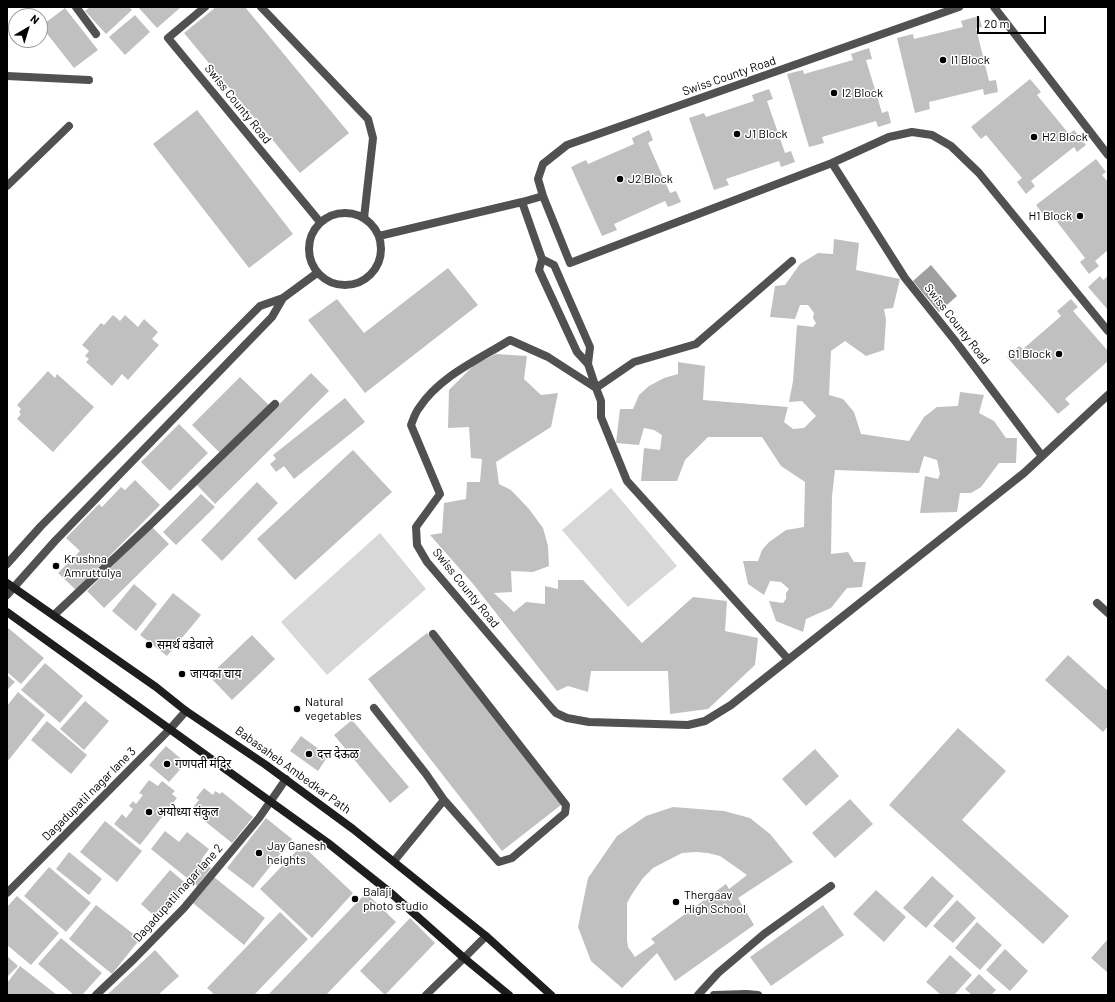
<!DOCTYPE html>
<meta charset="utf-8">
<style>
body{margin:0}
#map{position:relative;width:1115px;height:1002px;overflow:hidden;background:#fff;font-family:Barlow,sans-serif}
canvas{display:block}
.frame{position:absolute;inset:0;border:8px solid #000;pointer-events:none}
.north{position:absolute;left:8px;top:8px;width:40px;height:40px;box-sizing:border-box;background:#fff;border:1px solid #999;border-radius:50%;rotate:38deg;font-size:11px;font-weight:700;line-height:16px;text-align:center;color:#000}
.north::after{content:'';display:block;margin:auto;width:14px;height:18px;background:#000;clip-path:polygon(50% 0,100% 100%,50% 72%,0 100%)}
.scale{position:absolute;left:977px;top:16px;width:69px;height:18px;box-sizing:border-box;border:2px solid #000;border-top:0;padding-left:5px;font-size:12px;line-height:14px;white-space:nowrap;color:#000;-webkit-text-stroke:3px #fff;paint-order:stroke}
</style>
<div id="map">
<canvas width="1115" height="1002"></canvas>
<div class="frame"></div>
<div class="north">N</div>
<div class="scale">20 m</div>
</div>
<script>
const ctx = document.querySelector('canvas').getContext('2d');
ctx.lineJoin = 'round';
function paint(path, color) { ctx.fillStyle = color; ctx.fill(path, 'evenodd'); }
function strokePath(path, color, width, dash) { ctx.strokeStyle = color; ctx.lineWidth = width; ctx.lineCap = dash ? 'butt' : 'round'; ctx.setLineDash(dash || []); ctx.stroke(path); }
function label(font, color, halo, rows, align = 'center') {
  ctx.font = font + ' Barlow,"Noto Sans Devanagari",sans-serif'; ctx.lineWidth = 3; ctx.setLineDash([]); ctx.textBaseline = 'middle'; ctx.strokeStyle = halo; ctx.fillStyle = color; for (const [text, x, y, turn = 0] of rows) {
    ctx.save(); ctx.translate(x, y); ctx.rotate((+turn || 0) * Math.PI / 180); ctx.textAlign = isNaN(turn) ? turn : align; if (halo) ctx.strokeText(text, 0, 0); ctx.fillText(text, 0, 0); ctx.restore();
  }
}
paint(new Path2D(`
 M611 488 677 566 628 607 562 530Z
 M380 533 426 589 327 675 281 622Z`), '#d8d8d8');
paint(new Path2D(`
 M931 265 957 296 939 312 913 281Z`), '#9f9f9f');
paint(new Path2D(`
 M90 7H129L132 10 106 34 85 11Z
 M138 7H181L157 28Z
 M216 7H245L349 133 300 173 184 33Z
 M65 8 98 50 74 68 41 26Z
 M135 15 150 32 125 55 109 37Z
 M979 16 982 27 976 28 989 81 996 80 998 92 984 95 983 89 929 102 930 109 915 113 897 38 913 34 914 39 963 27 961 21Z
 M869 48 872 59 866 60 882 113 888 111 891 123 878 127 876 121 822 137 824 143 809 147 787 74 803 70 804 74 853 60 851 54Z
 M1030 79 1041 92 1037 95 1069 134 1074 130 1086 145 1077 152 1074 147 1031 181 1035 186 1026 194 1017 182 1022 178 986 135 981 139 971 127Z
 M769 89 773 99 767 101 785 153 791 151 795 162 781 167 779 161 726 179 729 185 714 190 689 118 704 113 706 117 754 101 752 95Z
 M197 110 293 234 249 268 153 144Z
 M649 130 653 140 648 143 670 193 676 191 681 202 668 207 665 201 614 224 617 230 602 236 571 167 586 160 588 164 634 144 632 138Z
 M1096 159 1106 172 1102 175 1108 182V250L1095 261 1099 266 1089 274 1080 262 1085 258 1051 214 1046 218 1036 205Z
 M834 239 859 243 856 270 900 279 893 308 884 309 886 320 884 350 866 356 845 341 831 351 829 395 843 399 854 412 861 434 909 441 924 417 937 407 958 406 960 392 984 395 979 413 994 421 1006 438H1017L1016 463H999L981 487 971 493H960L957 512 920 513 925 476 938 479 940 474 937 460 924 456 919 473 835 470 832 496 831 554 848 552 854 562H866L862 587 847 588 831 608 806 619 803 632 776 621 769 601 783 603 786 599V593L789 589 781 582 770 581 764 595 748 584 743 561H758L762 550 769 542 786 530 804 527 805 482 781 466 762 437H708L685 460 677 481H641L644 448 660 450 662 435 654 430 644 428 639 445 616 443 620 409H633L639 395 649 386 664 378 678 374V362L705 366 703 400 788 407 784 422 793 429 804 428 816 416 802 401 789 402 793 381 797 325 813 327 816 323 813 318 814 313 808 305H800L795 319 770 317 775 286 785 285 800 264 818 253 833 254Z
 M448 268 478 305 365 393 308 320 337 299 364 333Z
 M1100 276 1103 280 1108 276V310L1088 287Z
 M1071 299 1078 307 1073 311 1108 351V363L1107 362 1065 399 1070 404 1058 414 1007 357 1019 346 1023 349 1061 316 1057 311Z
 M113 315 120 321 125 315 138 327 144 319 158 332 152 339 159 345 128 380 122 374 112 386 86 362 89 359 85 356 89 351 82 345 101 323 104 325Z
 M496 354 527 356 524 379 541 395 558 393 551 427 496 462 499 484 511 490 529 509 543 528 548 546 549 566 533 572 511 571 512 592 494 593 514 612 526 602 545 604V586L558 589V580H583L642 643 693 597 727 601 725 631 758 638 755 665 708 709 670 714 668 671H591L588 692 568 686 557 691 474 585 430 535 442 533 444 503 466 499 467 482H480L482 459 471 458 469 427 448 428 449 390 474 365Z
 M48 371 55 378 57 374 94 407 53 452 17 419 21 414 19 412 21 409 17 405Z
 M311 373 329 391 215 504 197 485Z
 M240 377 269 405 221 454 192 425Z
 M345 398 365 422 294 479 284 466 276 472 270 464 276 459 273 455Z
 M179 424 208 453 170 491 141 462Z
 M353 450 392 492 295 580 257 539Z
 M135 480 160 505 76 590 58 573 80 551 66 538 99 504 102 507 121 487 125 490Z
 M257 482 278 503 222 561 201 540Z
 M201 494 215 507 176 545 163 532Z
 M152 527 169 544 104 608 87 591Z
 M134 584 157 604 136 631 112 611Z
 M173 593 201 615 167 656 140 635Z
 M7 627 44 658 21 684 7 672Z
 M427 633 561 805 502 851 368 679Z
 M252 635 275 659 232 700 209 676Z
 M1068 655 1108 691V726L1103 732 1045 680Z
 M45 663 83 696 60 723 21 690Z
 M7 675 15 682 7 690Z
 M18 692 45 715 7 762V706Z
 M85 701 109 721 84 750 60 729Z
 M352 720 409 787 390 803 334 735Z
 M47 721 87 755 71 774 31 740Z
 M958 728 1006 771 962 820 1069 916 1043 944 889 805Z
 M301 736 328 756 318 771 290 751Z
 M166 746 186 763 169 782 149 765Z
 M815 749 839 776 806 806 782 779Z
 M149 780 158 786 162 781 175 791 172 794 177 798 140 845 114 824 122 814 126 818 133 809 129 806 133 801 136 804 143 795 139 793Z
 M204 788 213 795 215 791 220 794 222 792 253 817 232 843 191 810 199 800 196 798Z
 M850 799 873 824 835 858 812 833Z
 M673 807 724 811 750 818 770 834 793 862 738 898 754 925 675 981 657 953 622 988 591 961 578 927 588 878 617 836 646 816ZM696 852 708 853 720 856 747 875 729 889 726 884 651 939 655 943 635 957 628 947 627 940V903L632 894 643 878 653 868 682 853Z
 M266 818 292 839 253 888 227 868Z
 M105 821 142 851 117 882 80 852Z
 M165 831 179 842 187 832 209 849 201 860 211 868 197 886 151 849Z
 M302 845 353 893 312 938 260 889Z
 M69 852 102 879 89 895 56 869Z
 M49 867 91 903 66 932 24 896Z
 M170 870 188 885 159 920 141 904Z
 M932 876 954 896 926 928 903 908Z
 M214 877 265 918 244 945 193 903Z
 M876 890 906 917 884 942 853 914Z
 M366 893 396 922 326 995H268Z
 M17 896 59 933 31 965 7 945V907Z
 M957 900 976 918 953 943 933 926Z
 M96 905 140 939 112 974 69 939Z
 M823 905 844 935 771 986 750 957Z
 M280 912 308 939 254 995H215L207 988Z
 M410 918 435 943 385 995 360 971Z
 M977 922 1002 945 980 970 955 948Z
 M61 938 102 973 82 995H74L38 964Z
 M1108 939V973L1091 958Z
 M1005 949 1028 971 1010 991 986 970Z
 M155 950 179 976 158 995H107Z
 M950 955 972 975 954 995H941L926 982Z
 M7 956 18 966 7 977Z
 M20 966 57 995H7V983Z
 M979 974 996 990 991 995H972L965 989Z`), '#c0c0c0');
strokePath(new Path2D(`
 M1097 603 1108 613
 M374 708 426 774 444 800
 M394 861 444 800 499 862 512 858 565 813 566 805 433 634
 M464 958 486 936`), '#515151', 8);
strokePath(new Path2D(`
 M76 7 96 34
 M205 7 168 38 320 222
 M261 7 368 119 373 138 364 218
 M994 7 1108 155
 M7 76 89 80
 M832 163 905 278 956 342 1042 456
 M7 186 69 126
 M543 196 570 263 832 163 889 137 912 132 932 135 951 146 979 173 1108 331
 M309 249a36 36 0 1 1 72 0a36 36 0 1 1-72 0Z
 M379 236 522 202
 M542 259 554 265 590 347 588 364 596 388 548 357 510 340C478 360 440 376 419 408 415 413 413 420 411 425L440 494 416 527 417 545 427 562 548 704 556 713 567 718 589 722 688 725 705 721 731 705 1024 473 1108 395
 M588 364 577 352 539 270 542 259 522 202 543 196 538 179 543 164 567 145 959 7
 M7 564 41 526 260 306 283 298 317 273
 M7 595 55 541 272 317 283 298
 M54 615 153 522 275 404
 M788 659 627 481 601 417V401L596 388 634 362 696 344 792 261
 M7 893 170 729 186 711
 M96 995 134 959 184 908 259 818 286 779
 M426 995 464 958
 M698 995 718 973 764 934 831 886
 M714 995 746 994 758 995`), '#515151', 8);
strokePath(new Path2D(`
 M7 583 156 687 186 711 266 765 353 829 486 936 551 995
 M7 612 328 843 392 894 464 958 509 995`), '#1e1e1e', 8);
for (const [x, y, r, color] of [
 [943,60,4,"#000"],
 [834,93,4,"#000"],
 [737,134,4,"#000"],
 [1034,137,4,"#000"],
 [620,179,4,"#000"],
 [1080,216,4,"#000"],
 [1059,354,4,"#000"],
 [56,566,4,"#000"],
 [149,645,4,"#000"],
 [182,674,4,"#000"],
 [297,709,4,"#000"],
 [309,754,4,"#000"],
 [167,764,4,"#000"],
 [149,812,4,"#000"],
 [259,853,4,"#000"],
 [355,899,4,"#000"],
 [676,902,4,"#000"]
]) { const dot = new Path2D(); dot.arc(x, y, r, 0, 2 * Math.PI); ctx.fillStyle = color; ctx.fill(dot); strokePath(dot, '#fff', 1.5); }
label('12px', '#000', '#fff', [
 ["I1 Block",951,60],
 ["I2 Block",842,93],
 ["J1 Block",745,134],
 ["H2 Block",1042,137],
 ["J2 Block",628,179],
 ["H1 Block",1072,216,"right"],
 ["G1 Block",1051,354,"right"],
 ["Krushna",64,559],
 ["Amruttulya",64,573],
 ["समर्थ वडेवाले",157,645],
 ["जायका चाय",190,674],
 ["Natural",305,702],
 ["vegetables",305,716],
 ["दत्त देऊळ",317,754],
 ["गणपती मंदिर",175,764],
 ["अयोध्या संकुल",157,812],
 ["Jay Ganesh",267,846],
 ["heights",267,860],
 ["Balaji",363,892],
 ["photo studio",363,906],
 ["Thergaav",684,895],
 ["High School",684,909]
], 'left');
label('12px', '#000', '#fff', [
 ["Swiss County Road",729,76,-19],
 ["Swiss County Road",238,104,51],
 ["Swiss County Road",957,324,52],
 ["Swiss County Road",466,588,51],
 ["Babasaheb Ambedkar Path",293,770,36],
 ["Dagadupatil nagar lane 3",89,794,-45],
 ["Dagadupatil nagar lane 2",178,893,-48]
]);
</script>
